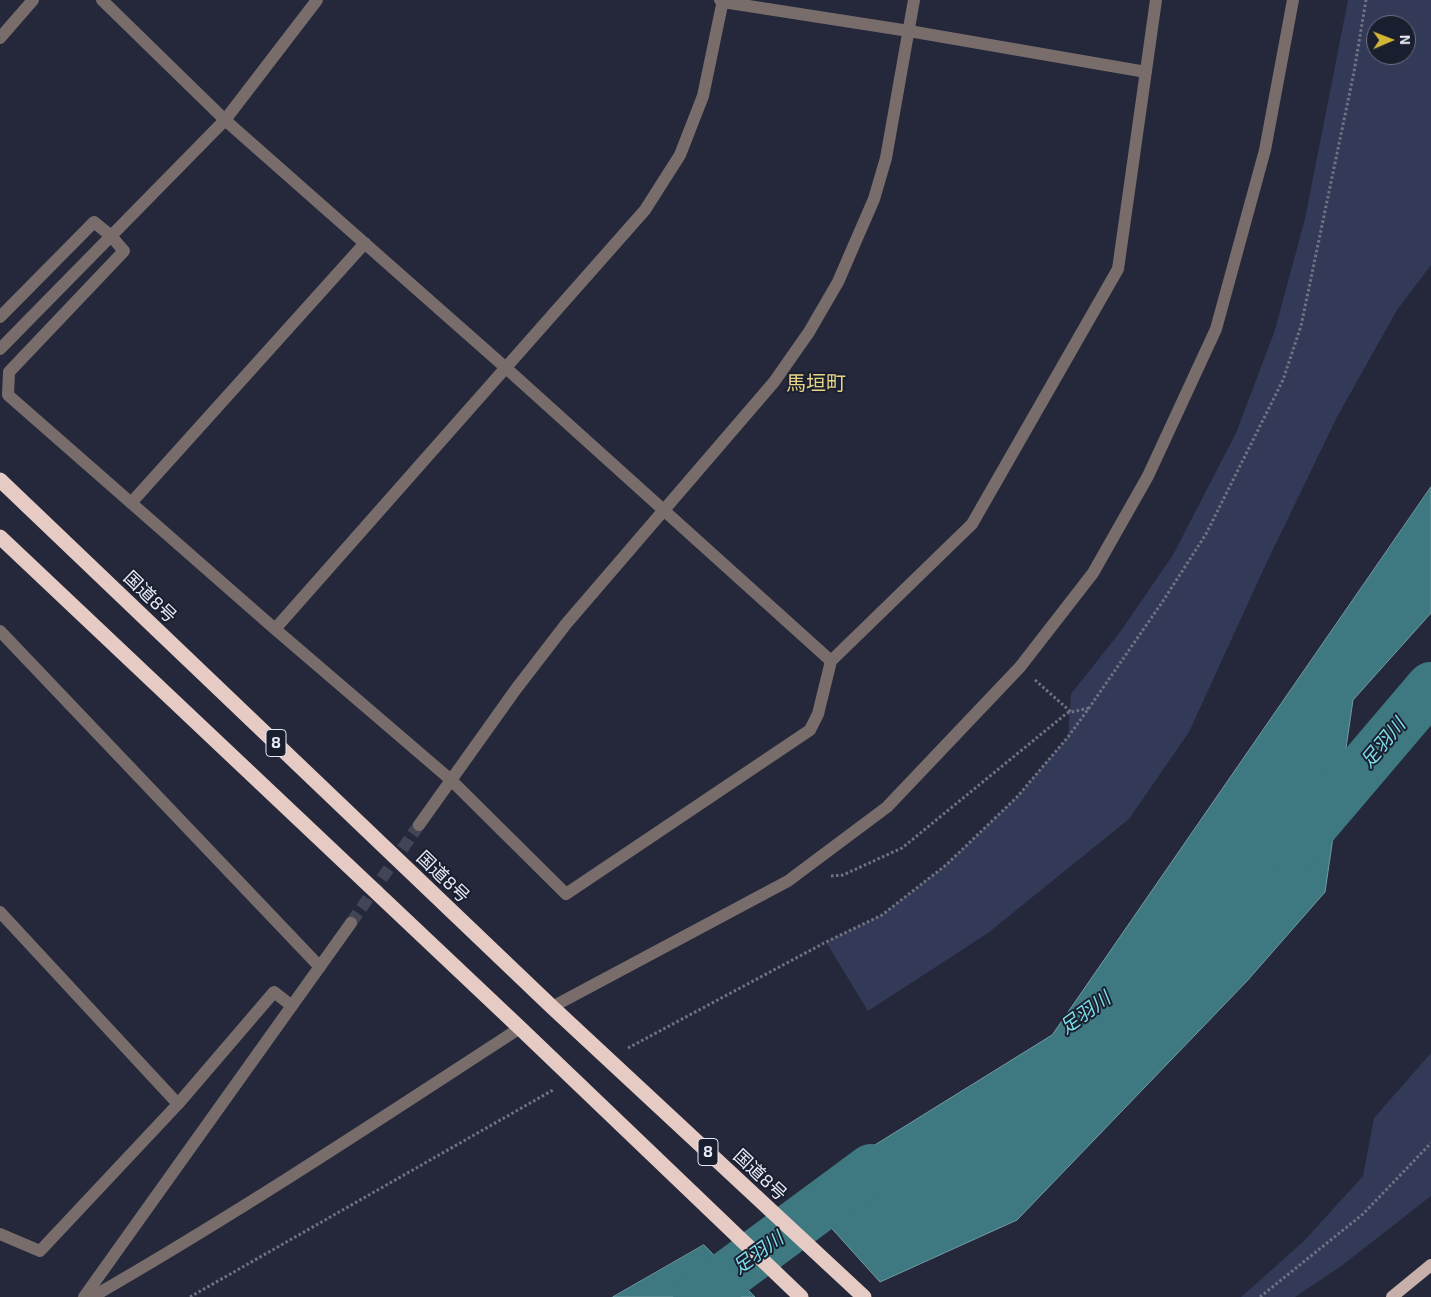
<!DOCTYPE html>
<meta charset="utf-8">
<style>
body{margin:0}
#map{position:relative;width:1431px;height:1297px;overflow:hidden;background:#24283a;font-family:"Exo 2",sans-serif}
canvas{display:block}
.north{position:absolute;left:1366px;top:15px;width:50px;height:50px;box-sizing:border-box;background:#1a1f2f;border:1px solid #6c717f;border-radius:50%;rotate:89deg;font-size:14px;font-weight:700;line-height:20px;text-align:center;color:#e8ebf7}
.north::after{content:'';display:block;margin:auto;width:18px;height:22px;background:#d4b635;clip-path:polygon(50% 0,100% 100%,50% 72%,0 100%)}
</style>
<div id="map">
<canvas width="1431" height="1297"></canvas>
<div class="north">N</div>
</div>
<script>
const ctx = document.querySelector('canvas').getContext('2d');
ctx.lineJoin = 'round';
function paint(path, color) { ctx.fillStyle = color; ctx.fill(path, 'evenodd'); }
function strokePath(path, color, width, dash) { ctx.strokeStyle = color; ctx.lineWidth = width; ctx.lineCap = dash ? 'butt' : 'round'; ctx.setLineDash(dash || []); ctx.stroke(path); }
function label(font, color, halo, rows, align = 'center') {
  ctx.font = font + ' "Exo 2","Noto Sans JP",sans-serif'; ctx.lineWidth = 4; ctx.setLineDash([]); ctx.textBaseline = 'middle'; ctx.strokeStyle = halo; ctx.fillStyle = color; for (const [text, x, y, turn = 0] of rows) {
    ctx.save(); ctx.translate(x, y); ctx.rotate((+turn || 0) * Math.PI / 180); ctx.textAlign = isNaN(turn) ? turn : align; if (halo) ctx.strokeText(text, 0, 0); ctx.fillText(text, 0, 0); ctx.restore();
  }
}
paint(new Path2D(`
 M1348 0H1431V265L1397 310 1337 417 1265 566 1189 732 1129 819 988 933 868 1011 826 942 882 915 946 865 1017 797 1068 737 1071 694 1120 632 1173 555 1236 433 1274 333 1305 219ZM1376 25H1406V55H1376Z
 M1431 1053V1196L1340 1267 1295 1297H1241L1304 1241 1363 1176 1374 1118Z`), '#323a58');
const water = new Path2D(`
 M1431 487V613L1353 700 1325 892 1247 981 1017 1220 880 1282 799 1192 1052 1035Z
 M704 1245 755 1297H613Z`);
paint(water, '#3e7981');
strokePath(water, '#719ba4', 1);
strokePath(new Path2D(`
 M1294 848 1431 687
 M698 1297 871 1169`), '#3e7981', 50);
strokePath(new Path2D(`
 M351 923 419 825`), '#414556', 12, [12, 6]);
strokePath(new Path2D(`
 M1035 680 1071 712
 M831 876 843 875 902 848 1067 713 1089 708
 M628 1048 826 942 882 915 946 865 1017 797 1068 737 1089 708 1163 601 1206 534 1283 380 1301 326 1354 72 1366 0
 M190 1297 553 1090
 M1260 1297 1363 1214 1431 1143`), '#6f7382', 3, [2.5, 2.5]);
strokePath(new Path2D(`
 M102 0 225 120 506 368 831 661 972 524 1118 269 1156 0
 M720 0 723 2 909 31 1146 72
 M0 38 33 0
 M0 317 94 222 111 236 124 251 9 372 8 395 275 629 451 780 566 894 810 730 818 714 831 661
 M0 349 225 120 317 0
 M131 503 365 243
 M275 629 645 210 680 155 703 96 723 0
 M0 631 320 967
 M419 825 516 689 566 624 774 382 809 332 838 282 874 199 886 158 914 0
 M0 912 178 1104
 M552 1007 788 881 887 807 1020 667 1093 573 1148 476 1216 329 1265 150 1293 0
 M0 1234 40 1251 178 1104 274 992 292 1006
 M84 1297 351 923
 M92 1297C238 1213 379 1120 520 1028`), '#786d6a', 12);
strokePath(new Path2D(`
 M1392 1297 1431 1265`), '#c7b0aa', 12);
strokePath(new Path2D(`
 M0 480 552 1007 864 1297
 M0 537 520 1028 801 1297`), '#e6cbc4', 15);
for (const [x, y, w] of [
 [276,743,20],
 [708,1152,20]
]) { const box = new Path2D(); box.roundRect(x - w / 2, y - 13.5, w, 27, 4); ctx.fillStyle = '#1a1f2f'; ctx.fill(box); strokePath(box, '#e8ebf7', 1); }
label('bold 16px', '#e8ebf7', null, [
 ["8",276,743],
 ["8",708,1152]
]);
label('18px', '#e8ebf7', '#1a1f2f', [
 ["国道8号",150,597,44],
 ["国道8号",443,877,44],
 ["国道8号",760,1175,43]
]);
label('italic 19px', '#7fdfec', '#1a1f2f', [
 ["足羽川",1383,743,-50],
 ["足羽川",1085,1013,-36],
 ["足羽川",758,1253,-36]
]);
label('20px', '#e8d487', '#1a1f2f', [
 ["馬垣町",816,383]
]);
</script>
